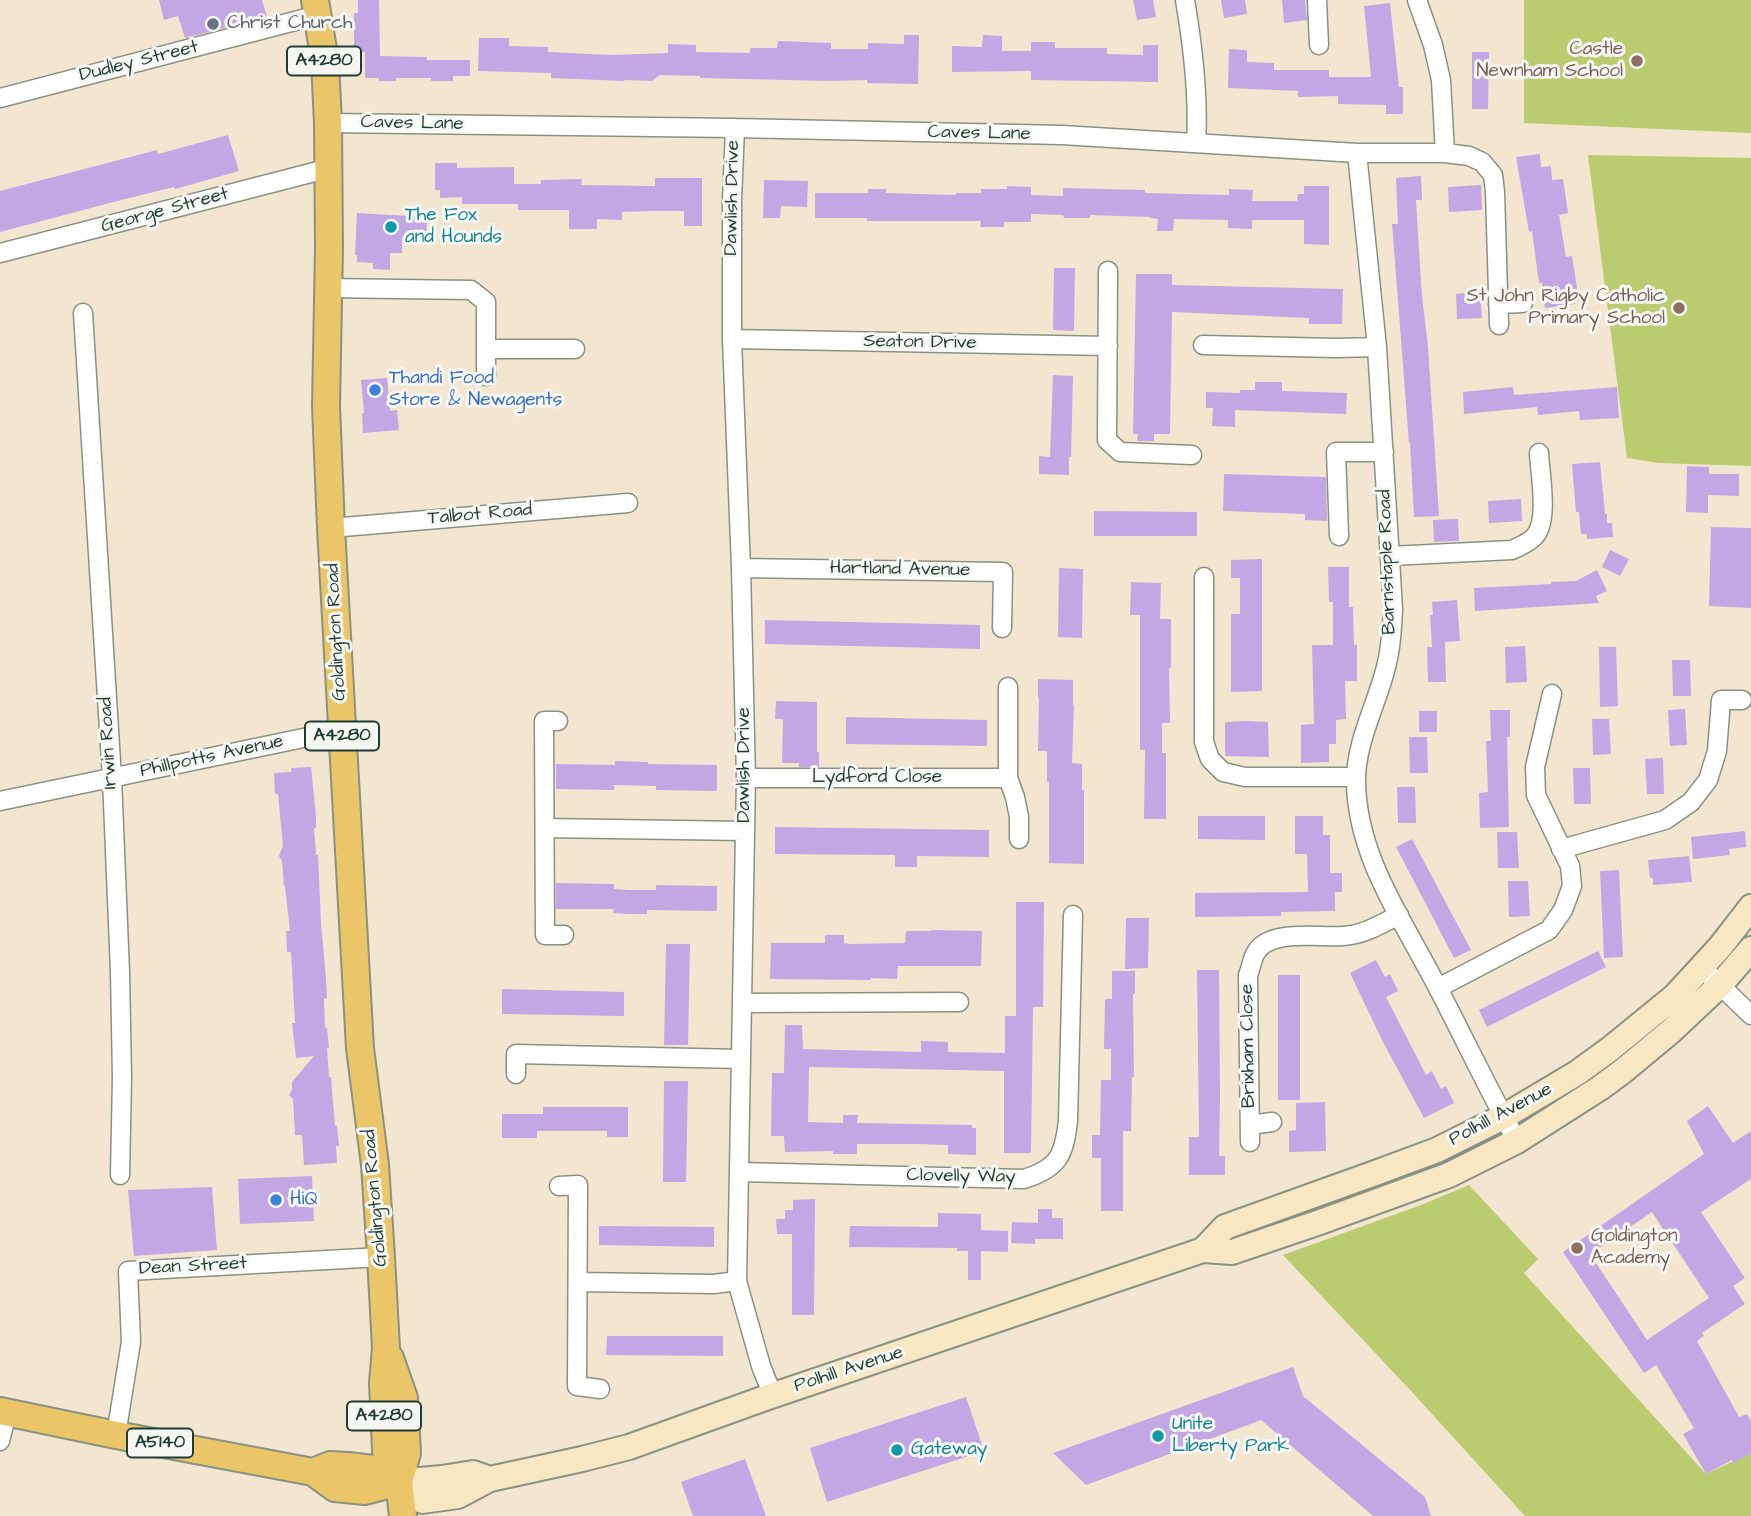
<!DOCTYPE html>
<style>
body{margin:0}
canvas{display:block;background:#f2e6d0}
</style>
<canvas width="1751" height="1516"></canvas>
<script>
const ctx = document.querySelector('canvas').getContext('2d');
ctx.lineJoin = 'round';
function paint(path, color) { ctx.fillStyle = color; ctx.fill(path, 'evenodd'); }
function strokePath(path, color, width, dash) { ctx.strokeStyle = color; ctx.lineWidth = width; ctx.lineCap = dash ? 'butt' : 'round'; ctx.setLineDash(dash || []); ctx.stroke(path); }
function label(font, color, halo, rows, align = 'center') {
  ctx.font = font + ' "Architects Daughter",sans-serif'; ctx.lineWidth = 6; ctx.setLineDash([]); ctx.textBaseline = 'middle'; ctx.strokeStyle = halo; ctx.fillStyle = color; for (const [text, x, y, turn = 0] of rows) {
    ctx.save(); ctx.translate(x, y); ctx.rotate((+turn || 0) * Math.PI / 180); ctx.textAlign = isNaN(turn) ? turn : align; if (halo) ctx.strokeText(text, 0, 0); ctx.fillText(text, 0, 0); ctx.restore();
  }
}
paint(new Path2D(`
 M1524 0H1751V133L1524 123Z
 M1588 155 1751 158V466L1658 463 1627 458Z
 M1469 1185 1538 1259 1524 1273 1706 1474 1751 1453V1516H1525L1411 1391 1283 1255 1421 1205Z`), '#bacc6f');
paint(new Path2D(`
 M159 0H262L267 17 185 38 178 16 164 20Z
 M358 0H379L380 56 427 57V60H470V76H453V81H431V78H396V81H379V78H365V52H354V13H358Z
 M1133 0H1153L1156 17 1137 20Z
 M1221 0H1245L1247 14 1224 18Z
 M1282 0H1305L1307 20 1284 23Z
 M1390 3 1399 87H1403V114H1386V105L1338 104V96L1298 97V91L1228 88 1229 49 1247 50V62L1274 63V70H1329V77H1371L1364 6Z
 M904 35H919L918 84 867 83V80L830 81 700 78V76L660 75 652 81 625 80 624 81 551 78V73L478 71 479 38H509V46L548 47V52L612 55 668 53V44L696 45V52L750 53V48H777L778 41 831 43V49H868V43L904 44Z
 M983 35 1002 36V51H1031V42H1055V48H1107V54L1143 55V45H1158V82L1031 80V71L952 72V46L982 47Z
 M1472 52H1489L1488 109H1472Z
 M228 135 239 171 175 189 174 187 121 200 0 232V191L157 150 158 154Z
 M1540 154 1541 167 1551 166 1552 180 1563 179 1568 213 1559 215 1566 257 1572 256 1579 301 1575 302V304L1545 308 1542 283H1539L1532 231 1529 232 1516 157Z
 M435 163H457V168L514 167V184H541V180L582 179 581 185 655 186V178H702V226H684V211H651L622 212V220L597 219V229H569V210H518V204H462V197L440 198V190H435Z
 M1421 176 1422 200H1416L1419 250 1422 296 1428 347 1439 516 1414 517 1410 443H1409L1392 224H1398L1396 178Z
 M764 180 808 181 807 207 781 206 780 218H763Z
 M1481 185 1482 210 1449 212 1448 187Z
 M1007 186 1031 187V195L1063 196V188L1145 190V193L1229 195V189L1253 190 1252 201H1297L1298 194H1304V186H1329V245L1304 244V220H1252V229L1228 228V220L1174 219 1173 231H1157L1158 219 1150 218V217L1090 215V218H1064L1063 215 1031 214V222H1004V227H980L981 221H867V218H815V193H868V189H886V193L956 195V193H981V189H1007Z
 M357 213 427 217 426 239 402 238V253H390V270L373 269V263L357 262V255H355Z
 M1054 268H1075L1074 331 1053 330Z
 M1136 274H1172V285L1343 289 1342 324H1309V318L1172 312 1170 434H1154V441H1137L1138 434H1133Z
 M1480 292 1482 318 1457 319 1456 294Z
 M1053 375 1073 376 1071 457H1069V475L1039 474V456L1050 457Z
 M387 378 390 411 397 410 399 430 363 433 362 413H364L361 380Z
 M1255 382H1282V391L1347 393 1346 414 1235 410V427L1212 426 1213 408H1206V392L1240 393V390H1255Z
 M1513 387 1514 395 1617 387 1619 418 1580 420 1579 411 1538 415 1537 407 1464 414 1463 392Z
 M1600 462 1605 514H1607V523H1612L1613 537 1587 539V534H1581L1579 512H1576L1572 464Z
 M1687 466 1709 467V474H1739V496L1708 495V513L1686 512Z
 M1224 474 1326 477 1327 521 1305 520V514L1223 511Z
 M1521 499 1522 521 1489 523 1488 501Z
 M1094 511 1197 512V536H1094Z
 M1458 519 1459 541 1434 542 1433 520Z
 M1711 527 1751 528V608L1709 606Z
 M1610 550 1629 559 1620 576 1602 567Z
 M1262 559V691L1231 692V614H1240V578H1231V560Z
 M1328 567H1349V607H1353L1354 645H1357V681H1345L1346 719 1336 720V744H1329V762L1301 763V725L1314 724 1312 645H1333V602H1329Z
 M1059 568 1083 569 1082 638 1058 637Z
 M1597 570 1607 591 1596 596 1599 603 1475 611 1474 588 1551 584V582L1576 581Z
 M1131 582 1161 583 1160 619H1171V668H1169L1170 723H1162V753H1166V819H1144L1145 750H1140V615H1130Z
 M1457 600 1460 641 1445 642 1446 682H1428L1427 647H1432L1430 615H1433L1432 602Z
 M765 620 980 625V649L765 644Z
 M1525 646 1527 682 1506 683 1505 647Z
 M1599 647H1616L1618 706 1600 707Z
 M1672 660H1690L1691 696H1673Z
 M1038 679 1073 680V705H1074L1072 763 1082 764V790H1084V864L1049 863V782H1047V751H1038L1039 698H1038Z
 M776 701 817 702V752H819V767H799V763H782L783 719H775Z
 M1685 709 1687 745 1670 746 1668 710Z
 M1490 710H1510V737H1507L1509 827 1480 828 1479 793 1488 792 1486 741H1491Z
 M1419 711H1437V732H1419Z
 M846 717 987 720V746L846 744Z
 M1592 719H1609L1611 754 1593 755Z
 M1246 721 1268 722 1269 757 1225 756V722Z
 M1409 737H1427L1428 773H1410Z
 M1663 758 1664 794H1647L1645 759Z
 M615 761 648 762V764L717 765V791L656 790V786L614 785V790L556 789V764L615 765Z
 M311 767 316 816V828H314L316 855H318L321 923 326 978 327 998 324 999 325 1028H327L329 1048H327L329 1077H331L335 1126H337L339 1146H336L337 1163 304 1165 302 1135H295L293 1099 289 1095 292 1090V1082L314 1056 296 1058 292 1023H295L291 952H287L286 931H290L285 886H284L282 861 279 856 283 846 278 794H275L274 773 291 772V768Z
 M1573 768H1590L1591 804H1574Z
 M1397 787H1415L1416 823H1398Z
 M1198 816H1265V840L1198 839Z
 M1295 816H1323V835H1330V873H1342V892H1335V911L1281 912V916L1195 917V893L1308 892 1307 854H1295Z
 M775 827 989 830V857L917 856V867H895V855L775 854Z
 M1745 831 1746 847 1729 849 1730 855 1693 859 1691 837Z
 M1497 832H1517L1519 868H1498Z
 M1412 839 1471 950 1454 958 1396 847Z
 M1689 856 1692 882 1653 885V878H1650L1648 860Z
 M1619 870 1623 957 1604 958 1600 871Z
 M1508 881H1528L1530 916 1509 917Z
 M556 883 614 884V889L630 890H656V885L717 886V911L647 910V914H629L613 913 614 909H556Z
 M1016 902H1044L1043 1007H1033L1031 1153H1004V1071L809 1067 808 1122 843 1123V1115H858L857 1123 972 1125V1128H976V1155L948 1154V1145L915 1144H857V1154H833V1151L785 1152 784 1136H771L772 1073H784L785 1025H802L803 1049 921 1052V1041L948 1042V1052L1005 1053V1016H1016Z
 M1126 918H1149L1148 968 1125 969Z
 M931 930 982 931 981 966H898L897 979 871 978V980L770 979 771 943H825V935H844V943L850 944 905 943 906 931H931Z
 M666 944H690L688 1045H664Z
 M1598 951 1606 967 1487 1027 1479 1010Z
 M1376 960 1385 977 1390 974 1398 991 1386 997 1426 1075 1432 1071 1441 1089 1446 1086 1454 1103 1424 1118 1383 1042 1350 973Z
 M1197 970H1219L1220 1098 1219 1156H1225V1175H1189V1137H1199Z
 M1112 971H1135V994H1133L1134 1077H1132L1131 1131H1123V1211H1101V1158H1092V1135H1100L1101 1080H1111V1049H1104L1105 999H1112Z
 M1278 975H1300V1100H1278Z
 M502 989 624 992V1016L502 1014Z
 M664 1081H688L686 1182H663Z
 M1325 1102 1326 1151 1289 1152V1131L1296 1130V1103Z
 M1708 1106 1733 1143 1751 1131V1179L1701 1212 1745 1278 1733 1286 1745 1304 1702 1333 1704 1336 1697 1341 1739 1417 1747 1414 1751 1421V1453L1734 1463 1732 1460 1706 1474 1683 1434 1694 1428 1656 1365 1644 1373 1563 1252 1704 1154 1687 1121ZM1652 1212 1709 1298 1647 1340 1590 1254Z
 M543 1107H628V1137H607V1131H537V1138H502V1114H543Z
 M312 1176 314 1221 240 1224 238 1179Z
 M212 1187 217 1250 134 1256 128 1190Z
 M815 1199 814 1315H792V1234H777L776 1219H785V1210H793V1200Z
 M1038 1209H1052V1218H1063V1239H1035V1244L1011 1243 1012 1222 1038 1223Z
 M938 1213 981 1214V1230L1008 1231V1252L981 1251V1280H968V1251H957V1248L849 1247 850 1226 938 1227Z
 M599 1226 714 1227V1247L599 1245Z
 M607 1336H723V1356L606 1355Z
 M1293 1367 1303 1396 1425 1497 1431 1516H1373L1261 1420 1086 1485 1053 1453Z
 M966 1397 984 1451 827 1502 810 1448Z
 M745 1459 766 1516H693L681 1482Z`), '#c3a6e4');
const street = new Path2D(`
 M1185 0C1193 47 1199 95 1196 143
 M1317 0 1319 45
 M1417 0 1433 45 1441 80 1445 153
 M0 98 318 15
 M328 123 735 128 1062 135 1357 153H1445L1469 156 1482 162 1493 175 1495 192 1499 325
 M735 128 732 201V339L741 568 746 778 737 1281 761 1366 773 1396
 M1357 153 1377 347 1393 609C1392 629 1391 648 1386 667 1377 704 1356 741 1356 780 1356 857 1405 923 1439 990 1465 1040 1489 1091 1517 1141
 M0 253 330 168
 M1108 271 1107 440 1120 452 1192 455
 M328 288 471 290 486 302V376
 M1498 304 1523 303
 M83 313 112 778 120 972 122 1078 120 1175
 M732 339 1108 346
 M1203 345 1336 348 1377 347
 M487 349H575
 M331 528 628 503
 M1339 536 1336 452H1384
 M1390 556 1512 550C1520 546 1529 543 1535 536 1549 520 1540 474 1539 453
 M741 568 1003 572 1002 628
 M1204 577V742L1210 759 1223 772 1245 777H1356
 M1008 687V778L1015 797 1019 817V839
 M558 721H544L545 935H564
 M746 778H1008
 M0 801 342 730
 M545 828 745 831
 M1561 849 1665 820 1691 802 1708 780 1717 751 1721 700H1742
 M1701 967 1751 1015
 M1438 988 1549 930 1563 910 1572 886 1570 866 1536 795 1535 767 1552 694
 M742 1003 959 1002
 M516 1074V1054L740 1059
 M1250 1125 1272 1122
 M1250 1142 1248 975C1251 968 1252 960 1255 954 1268 928 1319 938 1343 936 1364 935 1381 924 1399 915
 M740 1172 1024 1179C1059 1168 1064 1155 1068 1121L1073 915
 M559 1186 578 1185 577 1386 600 1389
 M578 1282 714 1284 737 1281
 M116 1435 131 1342 128 1271 381 1257
 M0 1441 7 1413`);
const secondary = new Path2D(`
 M1203 1250 1225 1227 1378 1172 1437 1150 1503 1117 1577 1073 1610 1049 1675 996 1720 947 1751 907
 M399 1482 422 1501 458 1496 490 1479 582 1459 629 1447 768 1397 1203 1250 1232 1252 1320 1222 1449 1175 1517 1141 1600 1088 1623 1071 1670 1032 1720 985 1751 949
 M399 1482 442 1478 473 1473 490 1479`);
const primary = new Path2D(`
 M315 0 325 62 328 123 329 248 326 406 331 528 360 1048 375 1165 381 1257 386 1348 383 1383 386 1451 399 1482 403 1516
 M390 1358 404 1398 407 1453 399 1482
 M0 1411 116 1435 313 1472 330 1465 348 1466 382 1470 399 1482
 M313 1472 335 1488 365 1491 399 1482`);
strokePath(street, '#889282', 21);
strokePath(secondary, '#889282', 28);
strokePath(primary, '#889282', 30);
strokePath(street, '#fff', 18);
strokePath(secondary, '#f7e8c3', 24);
strokePath(primary, '#ebc669', 26);
for (const [x, y, r, color] of [
 [213,24,7,"#6b7280"],
 [1637,61,7,"#8d6e63"],
 [391,227,7,"#0f9aa8"],
 [1679,308,7,"#8d6e63"],
 [375,390,7,"#3f7fe0"],
 [276,1200,7,"#3f7fe0"],
 [1577,1248,7,"#8d6e63"],
 [1158,1436,7,"#0f9aa8"],
 [897,1450,7,"#0f9aa8"]
]) { const dot = new Path2D(); dot.arc(x, y, r, 0, 2 * Math.PI); ctx.fillStyle = color; ctx.fill(dot); strokePath(dot, '#f6f6f2', 2.5); }
for (const [x, y, w] of [
 [324,61,74],
 [342,736,74],
 [384,1416,74],
 [160,1443,66]
]) { const box = new Path2D(); box.roundRect(x - w / 2, y - 14.5, w, 29, 5); ctx.fillStyle = '#f6f6f2'; ctx.fill(box); strokePath(box, '#1f3d34', 2); }
label('bold 18px', '#1f3d34', null, [
 ["A4280",324,61],
 ["A4280",342,736],
 ["A4280",384,1416],
 ["A5140",160,1443]
]);
label('19px', '#5b616d', '#f6f6f2', [
 ["Christ Church",227,24]
], 'left');
label('19px', '#785e54', '#f6f6f2', [
 ["Castle",1623,50],
 ["Newnham School",1623,72],
 ["St John Rigby Catholic",1665,297],
 ["Primary School",1665,319],
 ["Goldington",1591,1237,"left"],
 ["Academy",1591,1259,"left"]
], 'right');
label('19px', '#1f3d34', '#f6f6f2', [
 ["Dudley Street",139,62,-14],
 ["Caves Lane",412,124,1],
 ["Caves Lane",979,134,1],
 ["Dawlish Drive",733,198,-89],
 ["George Street",165,211,-15],
 ["Seaton Drive",920,343,1],
 ["Talbot Road",480,515,-5],
 ["Barnstaple Road",1388,562,-92],
 ["Hartland Avenue",900,570,1],
 ["Goldington Road",337,632,-93],
 ["Irwin Road",109,743,-93],
 ["Phillpotts Avenue",212,757,-12],
 ["Dawlish Drive",745,765,-90],
 ["Lydford Close",877,778],
 ["Brixham Close",1249,1046,-91],
 ["Polhill Avenue",1501,1115,-28],
 ["Clovelly Way",961,1177,1],
 ["Goldington Road",376,1198,-95],
 ["Dean Street",193,1267,-3],
 ["Polhill Avenue",849,1370,-18]
]);
label('19px', '#0d838f', '#f6f6f2', [
 ["The Fox",405,216],
 ["and Hounds",405,238],
 ["Unite",1172,1425],
 ["Liberty Park",1172,1447],
 ["Gateway",911,1450]
], 'left');
label('19px', '#366cbe', '#f6f6f2', [
 ["Thandi Food",389,379],
 ["Store & Newagents",389,401],
 ["HiQ",290,1200]
], 'left');
</script>
